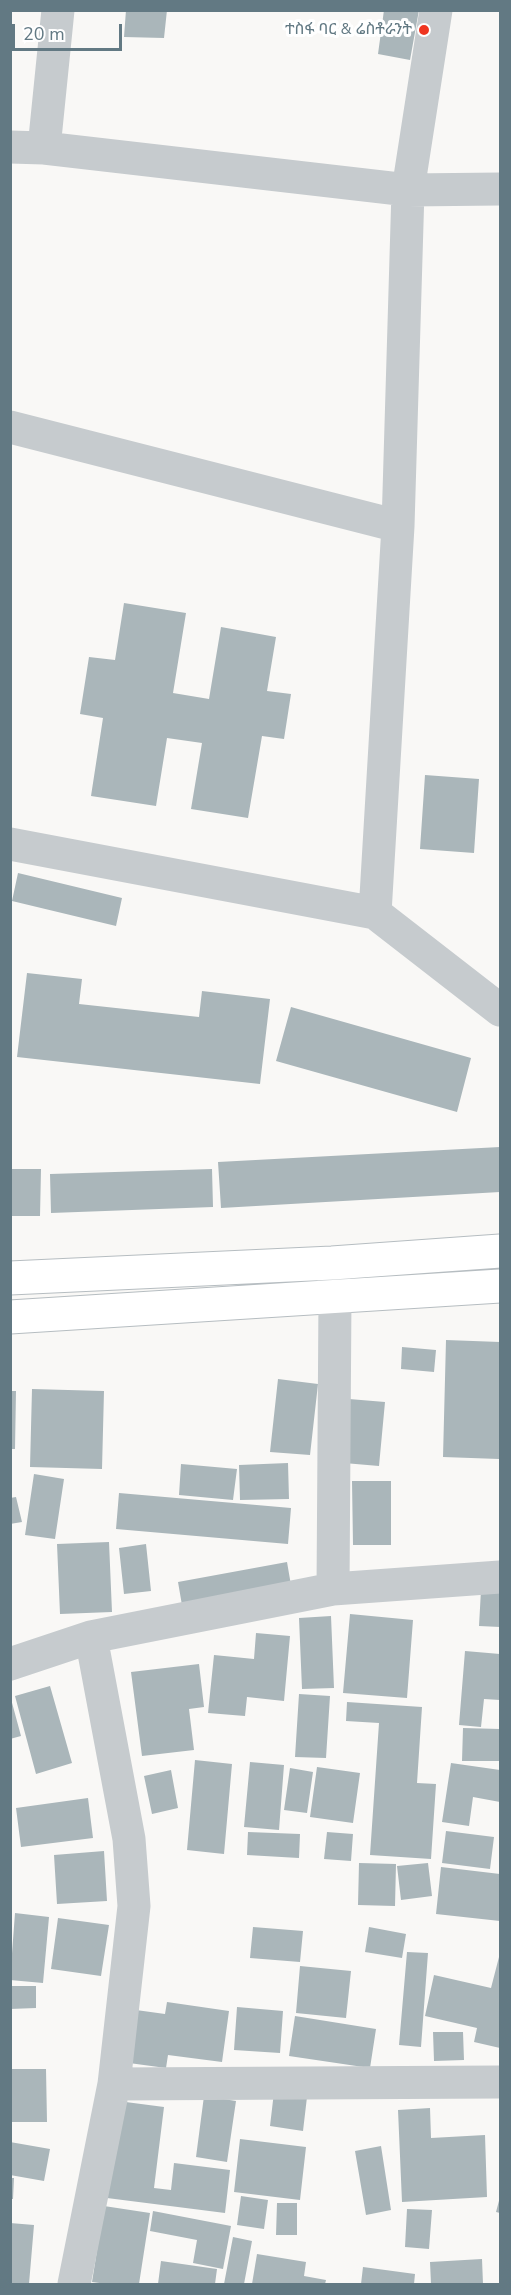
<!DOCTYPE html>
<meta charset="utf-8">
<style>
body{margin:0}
#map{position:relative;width:511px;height:2295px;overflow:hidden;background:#f9f8f6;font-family:"Nunito Sans",sans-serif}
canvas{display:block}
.frame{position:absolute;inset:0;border:12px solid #627983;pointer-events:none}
.scale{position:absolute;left:12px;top:24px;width:110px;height:27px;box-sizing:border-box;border:3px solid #627983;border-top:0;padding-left:8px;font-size:18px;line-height:21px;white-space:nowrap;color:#627983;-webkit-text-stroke:4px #fff;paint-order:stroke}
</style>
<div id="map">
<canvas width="511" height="2295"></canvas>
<div class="frame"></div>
<div class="scale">20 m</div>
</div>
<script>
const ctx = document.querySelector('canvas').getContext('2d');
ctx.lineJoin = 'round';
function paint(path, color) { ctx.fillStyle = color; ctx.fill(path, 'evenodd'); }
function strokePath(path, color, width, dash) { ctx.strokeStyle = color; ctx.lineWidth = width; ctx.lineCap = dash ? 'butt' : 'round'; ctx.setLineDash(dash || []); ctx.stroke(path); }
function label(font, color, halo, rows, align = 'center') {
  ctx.font = font + ' "Nunito Sans","Noto Sans Ethiopic",sans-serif'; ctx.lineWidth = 6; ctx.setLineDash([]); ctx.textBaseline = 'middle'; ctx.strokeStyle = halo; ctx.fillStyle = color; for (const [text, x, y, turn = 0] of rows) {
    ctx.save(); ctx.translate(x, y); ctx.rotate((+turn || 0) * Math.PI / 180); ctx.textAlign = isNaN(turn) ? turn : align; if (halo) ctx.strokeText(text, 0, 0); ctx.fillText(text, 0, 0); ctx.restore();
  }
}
paint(new Path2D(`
 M126 10H167L164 38 124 37Z
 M384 10H419L410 60 378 54Z
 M124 603 186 613 173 693 209 699 221 627 276 637 267 691 291 694 284 739 262 736 248 818 191 809 202 743 167 738 156 806 91 796 103 718 80 714 89 657 115 660Z
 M425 775 479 779 474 853 420 849Z
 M18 873 122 898 116 926 12 901Z
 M27 973 82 979 79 1004 199 1017 202 991 270 999 260 1084 17 1057Z
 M291 1007 471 1058 457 1112 276 1061Z
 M500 1147V1192L221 1208 218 1162Z
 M10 1169H41L40 1216H10Z
 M212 1169 213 1207 51 1213 50 1174Z
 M446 1340 500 1342 499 1459 443 1457Z
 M402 1347 436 1350 434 1372 401 1369Z
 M278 1379 318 1384 310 1455 270 1452Z
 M32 1389 104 1391 102 1469 30 1467Z
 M10 1391H16L15 1449H10Z
 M349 1399 385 1402 379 1466 344 1463Z
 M288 1463 289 1499 240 1500 239 1465Z
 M181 1464 237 1469 233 1500 179 1495Z
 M34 1474 64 1479 55 1539 25 1535Z
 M352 1481H391V1545H353Z
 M119 1493 291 1508 288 1544 116 1529Z
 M16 1497 22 1522 10 1524V1498Z
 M109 1542 112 1612 60 1614 57 1544Z
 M146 1544 151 1591 124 1594 119 1548Z
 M287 1562 292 1591 183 1611 178 1582Z
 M481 1590 500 1591V1627L479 1626Z
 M350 1614 413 1620 407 1698 343 1693Z
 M331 1616 334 1688 302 1689 299 1618Z
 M256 1633 290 1636 284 1701 247 1697 245 1716 208 1713 214 1655 254 1659Z
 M465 1651 500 1654V1700L484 1699 481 1727 459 1725Z
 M199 1664 204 1707 189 1709 194 1750 142 1756 131 1672Z
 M50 1686 72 1763 36 1774 15 1696Z
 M299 1694 330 1696 326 1758 295 1757Z
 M11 1699 21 1736 10 1739V1700Z
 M347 1702 422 1707 417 1783 436 1784 431 1859 370 1855 379 1723 346 1721Z
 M463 1728 500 1729V1761H462Z
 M195 1760 232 1764 224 1854 187 1850Z
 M250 1762 284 1765 279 1830 244 1827Z
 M451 1763 500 1770V1802L473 1797 469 1826 442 1822Z
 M317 1767 360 1773 353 1823 310 1817Z
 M290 1768 313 1772 307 1813 284 1810Z
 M171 1770 178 1808 152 1814 144 1776Z
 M88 1798 93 1838 21 1847 16 1808Z
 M446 1831 494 1837 490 1869 442 1863Z
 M248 1832 300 1834 299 1858 247 1855Z
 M327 1832 353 1834 351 1861 324 1859Z
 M104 1851 107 1901 57 1904 54 1855Z
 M359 1863 396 1864 395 1906 358 1905Z
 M428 1863 432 1896 401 1900 397 1866Z
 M441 1867 500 1874V1921L436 1914Z
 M15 1913 49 1917 43 1983 10 1980Z
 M58 1918 109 1925 101 1976 51 1969Z
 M253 1927 303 1931 300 1962 250 1958Z
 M369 1927 406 1934 402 1958 365 1952Z
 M407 1952 428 1953 421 2047 399 2045Z
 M499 1957 500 1958V2048L474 2042 477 2028 425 2016 434 1975 491 1988Z
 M300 1966 351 1971 346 2018 296 2013Z
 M10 1986H36V2008L10 2009Z
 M167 2002 229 2011 222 2062 168 2055 166 2068 129 2063 136 2010 165 2014Z
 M237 2007 283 2011 280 2053 234 2050Z
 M295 2016 376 2029 370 2068 289 2056Z
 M433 2032H463L464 2060 434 2061Z
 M10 2069H46L47 2122H10Z
 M274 2092 307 2097 303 2131 270 2126Z
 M204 2096 236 2101 227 2162 196 2157Z
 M118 2101 164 2107 154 2188 171 2190 174 2163 230 2170 225 2213 107 2198Z
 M430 2108 431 2138 485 2135 487 2197 402 2202 398 2110Z
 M240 2139 306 2147 300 2200 234 2192Z
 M10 2142 50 2149 44 2181 10 2175Z
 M381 2146 391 2210 366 2215 355 2151Z
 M10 2178H14L13 2199H10Z
 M241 2196 268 2200 264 2229 237 2225Z
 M500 2197V2213L496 2212Z
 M277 2203H297V2235H276Z
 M104 2206 150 2213 139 2284H107L92 2282Z
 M407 2209 432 2210 429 2249 405 2247Z
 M153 2211 231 2226 223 2269 193 2263 197 2240 150 2231Z
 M10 2223 34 2225 29 2284 10 2283Z
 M233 2237 252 2241 244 2284H224Z
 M257 2254 306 2262 304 2276 326 2280 325 2284H252Z
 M482 2259 483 2284H431L430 2262Z
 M161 2261 217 2269 215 2284H158Z
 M363 2267 415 2274 414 2284H361Z`), '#aab6ba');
const secondary = new Path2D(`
 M10 1278 332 1263 500 1251
 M10 1317 500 1286`);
strokePath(secondary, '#b6bdc1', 35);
strokePath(new Path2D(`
 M10 147 44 148 408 190 500 189
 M44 148 58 10
 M10 427 398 526
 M10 844 375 913 500 1010
 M375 913 398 526 408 190 436 10
 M333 1267 335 1296 333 1589
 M10 1664 91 1637 333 1589 500 1577
 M114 2084 500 2082
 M74 2284 114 2084 134 1906 129 1839 91 1637`), '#c6cbce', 33);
strokePath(secondary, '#fff', 33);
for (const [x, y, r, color] of [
 [424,30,6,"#ef3520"]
]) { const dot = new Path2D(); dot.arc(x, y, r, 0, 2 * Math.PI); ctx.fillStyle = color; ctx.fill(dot); strokePath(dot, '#fff', 2); }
label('16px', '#627983', '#fff', [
 ["ተስፋ ባር & ሬስቶራንት",412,30]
], 'right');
</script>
